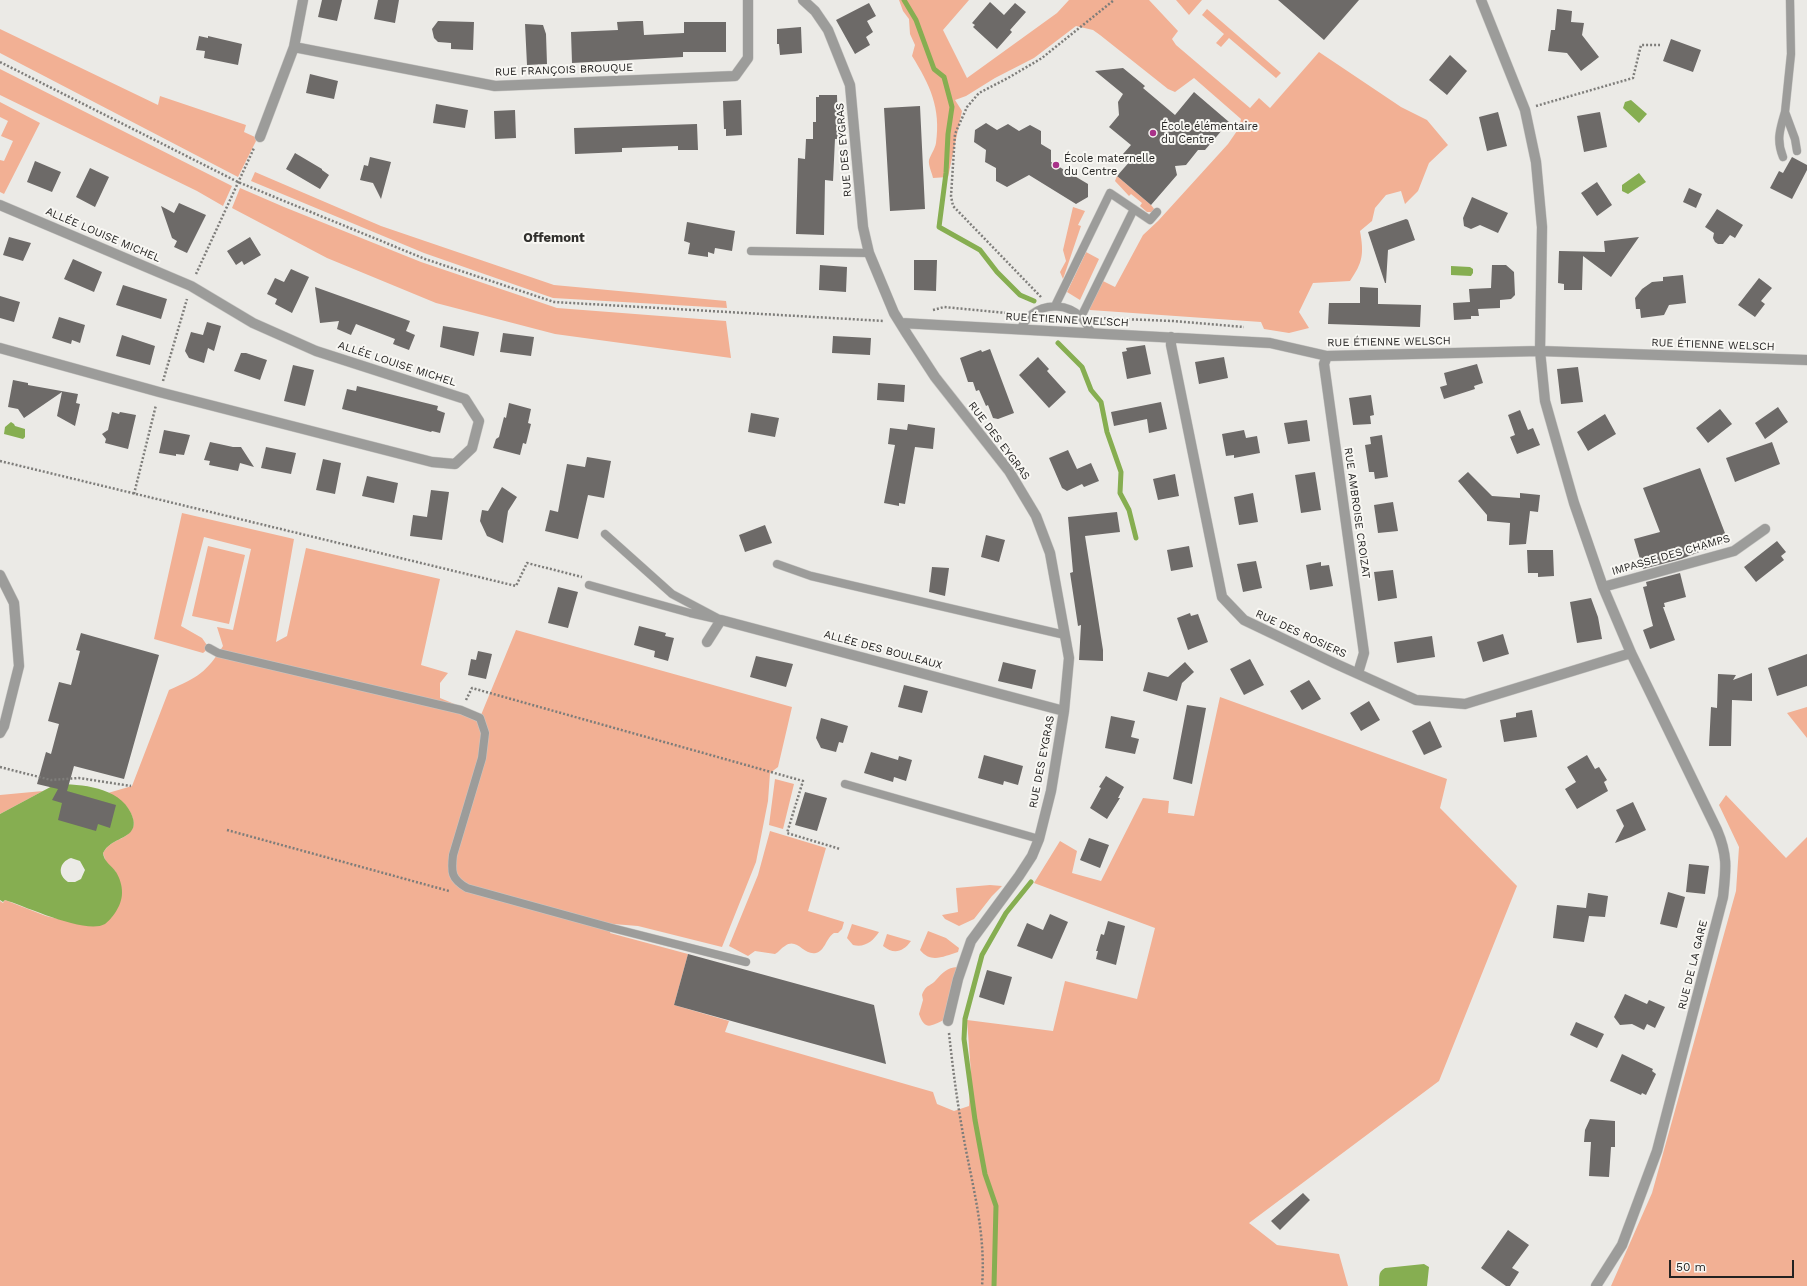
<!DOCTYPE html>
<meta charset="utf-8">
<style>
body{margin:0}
#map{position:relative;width:1807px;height:1286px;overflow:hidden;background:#ebeae6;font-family:"Work Sans",sans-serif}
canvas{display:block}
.scale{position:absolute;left:1669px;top:1260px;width:125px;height:18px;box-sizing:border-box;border:2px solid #232221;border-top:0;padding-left:5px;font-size:12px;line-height:14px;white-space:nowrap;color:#232221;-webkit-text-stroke:3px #f8f7f3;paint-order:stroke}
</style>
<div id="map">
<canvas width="1807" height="1286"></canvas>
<div class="scale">50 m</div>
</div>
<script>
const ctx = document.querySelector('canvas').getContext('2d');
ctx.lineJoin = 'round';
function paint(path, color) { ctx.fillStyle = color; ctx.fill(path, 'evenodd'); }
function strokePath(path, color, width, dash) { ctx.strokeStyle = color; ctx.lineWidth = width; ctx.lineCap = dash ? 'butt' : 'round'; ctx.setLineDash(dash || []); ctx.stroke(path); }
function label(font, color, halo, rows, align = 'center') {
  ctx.font = font + ' "Work Sans",sans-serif'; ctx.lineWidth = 4; ctx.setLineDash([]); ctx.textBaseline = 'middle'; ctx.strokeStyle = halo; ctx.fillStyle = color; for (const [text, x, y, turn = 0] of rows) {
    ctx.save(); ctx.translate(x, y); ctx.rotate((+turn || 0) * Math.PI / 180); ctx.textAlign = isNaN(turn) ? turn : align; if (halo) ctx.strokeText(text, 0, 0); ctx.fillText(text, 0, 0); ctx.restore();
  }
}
paint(new Path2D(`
 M899 0H969L943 30 967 78 1057 13 1069 0H1149L1178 31 1172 39 1176 45 1250 108 1259 98 1270 108 1319 52 1401 107 1427 120 1448 145 1429 163 1418 191 1405 204 1401 191 1386 195 1375 208 1372 221 1360 231C1364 254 1363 262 1350 281L1313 283 1299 312 1309 328 1289 333 1264 329 1261 322 1090 310 1088 306 1103 281 1115 287 1143 235 1158 221 1228 144 1239 128 1241 119 1194 78 1175 92 1168 89 1100 35 1093 30 1076 26 1034 58 995 78 966 96 955 100 962 111 948 177 933 178C932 173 928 165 929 160 931 154 935 149 936 143 941 108 930 85 912 56L915 45 910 34 909 19 903 11Z
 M1176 0H1202L1189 15Z
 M1207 9 1281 73 1276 78 1229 38 1221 47 1216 43 1224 34 1202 15Z
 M0 29 158 105 160 96 246 125 244 132 255 137 256 141 238 177 0 53Z
 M0 69 232 186 223 206 197 191 0 95Z
 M0 102 40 123 4 194 0 192V160L4 161 13 141 1 136 8 121 0 117Z
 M255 172 381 226 554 285 726 301 727 308 553 298 424 253 251 181Z
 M1117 176 1151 205 1155 210 1152 212H1147L1140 206 1142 203 1131 194 1129 196 1115 181Z
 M240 188 284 207 421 262 557 308 726 321 731 358 555 334 436 303 327 258 232 208Z
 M1073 207 1085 211 1078 225 1081 226 1063 279 1060 272 1066 261 1063 250Z
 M1086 252 1099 259 1080 300 1067 292Z
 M182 513 294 539 276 642 287 636 306 548 440 579 421 665 448 673 440 683V698L481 715 516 630 792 707 778 767 770 773 768 801 756 862 722 947 638 926 613 924 610 933 688 954 674 1005 729 1021 725 1032 933 1092 937 1104 954 1111 969 1106 971 1073 967 1020 1053 1031 1065 981 1137 999 1155 928 1034 883 1060 841 1077 851 1072 873 1101 881 1143 798 1169 801 1168 813 1194 816 1220 697 1447 779 1440 808 1517 886 1439 1081 1249 1223 1277 1245 1339 1254 1348 1286H0V901L3 903 5 900 46 916 89 926 116 872 106 862 103 853C112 837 130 841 134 824 132 808 121 799 108 793L132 786 169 690C198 677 206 673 223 646L217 627 233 630 251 549 204 537 181 626 202 638 209 648 203 653 154 639Z
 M208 546 245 555 229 624 192 616Z
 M1807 707V738L1787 713Z
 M775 779 794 784 783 829 769 825Z
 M43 791 0 814V795Z
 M1726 795 1786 858 1807 837V1286H1611L1652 1193 1736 891 1739 847 1719 805Z
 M770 831 826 848 808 911 844 922 842 929 838 933H834C826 938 825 951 816 953 804 956 797 937 785 946 781 948 779 952 775 954L755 951 748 956 729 946 758 875Z
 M990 885 1002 886 992 896 974 919 959 926 945 919 942 915 958 912 956 888Z
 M852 924 879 932C873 941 865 948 853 945L847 938Z
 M928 931 946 938 959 948 958 952C944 956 931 964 920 950Z
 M887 934 911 941C903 952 894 955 883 946Z
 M957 967 944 1020C932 1025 925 1032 919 1014L923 1000 922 995C926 984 930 987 936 980 943 972 947 968 957 967Z`), '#f2b094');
paint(new Path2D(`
 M1631 100 1647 114 1639 123 1623 108 1625 102Z
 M1639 173 1646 182 1628 194 1622 191V185Z
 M1451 266 1470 267 1473 269V273L1471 276 1451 275Z
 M11 422 14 424 15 426 25 429V437L23 439 4 434 5 427Z
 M56 784C81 784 119 787 131 813 133 818 135 823 133 828 128 840 111 838 103 853 104 862 111 865 116 872 120 879 122 885 122 893 122 900 119 907 115 913 113 916 108 922 105 924 86 935 25 906 5 900L3 902 0 900V814ZM71 858 80 861 85 870 81 879 75 882H68C57 875 59 862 71 858Z
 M1424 1264 1429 1267 1427 1286H1379C1380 1279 1377 1272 1385 1268Z`), '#86ae51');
strokePath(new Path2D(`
 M904 0 916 20 934 69 944 77 952 107 948 134 946 173 939 227 980 250 997 272 1020 295 1034 301
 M1058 343 1082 367 1091 390 1101 402 1107 432 1121 472 1120 493 1129 510 1136 538
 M994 1286 996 1206 985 1174 975 1120 964 1039 965 1019 982 955 1006 913 1031 882`), '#86ae51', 5);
paint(new Path2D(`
 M322 0H342L337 21 318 17Z
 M378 0H399L395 23 374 19Z
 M1278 0H1359L1324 40Z
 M990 2 1004 15 1015 3 1026 12 1010 30 1012 32 997 49 973 27 975 25 972 23Z
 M869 3 876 16 867 21 873 32 866 37 870 45 855 54 836 20Z
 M1557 9 1572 11 1571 22 1584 23 1582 35 1599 57 1581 71 1567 53 1548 51 1551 30H1555Z
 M438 21 474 22 473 50 451 49V43L438 42 434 38 432 29Z
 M637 21H643L644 35 684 33V22H726V52H683V57L572 63 571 32 618 30 617 22Z
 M525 24 543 25 546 34 547 64 527 65Z
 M801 27 802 53 780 55 779 44H777V29Z
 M199 36 208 38V36L242 44 238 65 204 58 205 51 196 50Z
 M1671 39 1701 50 1693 72 1663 61Z
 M1450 55 1467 71 1447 95 1429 80Z
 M1123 68 1145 86 1143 88 1175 115 1194 92 1229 122 1205 150H1198L1186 165 1175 166 1177 175 1151 205 1117 176 1131 160 1123 154 1131 145 1109 127 1119 115 1118 102 1123 94 1095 71Z
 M310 74 338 81 334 99 306 93Z
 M819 95H837L838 139H835L833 181 825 180 824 235 796 234 798 158 805 159 806 139H813V122H816V97H819Z
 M741 100 742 135 726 136V129H724L723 101Z
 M436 104 468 110 465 128 433 123Z
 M920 106 925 209 890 211 884 108Z
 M515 110 516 138 495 139 494 111Z
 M1498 112 1507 146 1487 151 1479 117Z
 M1600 112 1607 147 1584 152 1577 116Z
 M986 123 997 130 1008 124 1019 131 1030 125 1041 131V144L1051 150V162L1088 184V197L1076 204 1029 175 1007 187 996 181V168L985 162 986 150 974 142 975 130Z
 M697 124 698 150H678V146L622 148V152L575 154 574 128Z
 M295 153 322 169V170L329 175 320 189 286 169Z
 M370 157 391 162 381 199 373 183 360 180 364 165 368 166Z
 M1792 157 1807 165V170L1792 199 1770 188 1779 171 1783 173Z
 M35 161 61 172 52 192 27 182Z
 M90 168 109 177 95 207 76 197Z
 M1597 182 1612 205 1597 216 1581 193Z
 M1689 188 1702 194 1696 208 1683 202Z
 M1472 197 1508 213 1498 233 1480 225 1471 229 1464 226 1463 218Z
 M179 203 206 215 187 253 174 247 177 241 172 238 161 206 174 213Z
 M1717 209 1743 225 1735 238 1730 235 1723 244H1718L1715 242 1713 238 1714 233 1705 227Z
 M1406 219 1408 220 1415 240 1388 250 1386 283H1385L1368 232Z
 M687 222 735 231 732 251 715 248 714 254 708 252V257L688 254 690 243 684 241Z
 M9 237 31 243 23 261 3 255Z
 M250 237 261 255 244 265 242 261 236 265 227 251Z
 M1639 237 1611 277 1583 256 1582 290H1564V284L1558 283 1559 251 1605 252 1604 241Z
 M73 259 102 272 94 292 64 279Z
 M914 260H937L936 291 914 290Z
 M820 265 847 267 846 292 819 290Z
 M1492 265H1506L1514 272 1515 295 1511 299 1500 300V308L1478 309 1479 316H1471V319L1454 320 1453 303 1470 302 1469 289 1491 288Z
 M291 269 309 277 292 313 275 304 277 299 267 294 275 278 284 282Z
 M1683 275 1686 303 1669 305 1664 315 1641 318 1640 309H1636L1635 298 1642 289 1652 282 1663 281V277Z
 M1759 278 1772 288 1761 301 1765 304 1755 317 1738 305Z
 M123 285 167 299 161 319 116 305Z
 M315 287 410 321 406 331 415 335 409 350 393 344 395 339 356 324 351 335 337 329 339 321 320 323Z
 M1360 287 1378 288V304L1421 305 1420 327 1328 324 1329 303H1360Z
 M0 296 20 302 14 322 0 318Z
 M59 317 85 325 80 343 72 340 71 344 52 338Z
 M207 322 221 326 214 351 208 348 204 363 189 358 185 351 191 332 203 335Z
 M443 326 479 332 474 356 440 347Z
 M503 333 534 337 531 356 500 352Z
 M122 335 155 346 150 365 116 356Z
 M833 336 871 338 870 355 832 353Z
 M1145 345 1151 374 1127 379 1122 352 1127 351 1126 348Z
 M990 349 1014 413 998 419 993 418 988 405 986 406 979 390 976 391 973 382H968L960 358 981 350 982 352Z
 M241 353H246L267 360 260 380 234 371Z
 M1038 357 1049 369 1047 371 1066 392 1049 408 1019 375Z
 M1224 357 1228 378 1199 384 1195 362Z
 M1477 364 1483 383 1474 386 1475 389 1444 399 1440 387 1447 385 1444 373Z
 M293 365 314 370 305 406 284 401Z
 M1578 367 1583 402 1561 404 1557 369Z
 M13 380 28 383V385L78 394 76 403 80 404 75 426 57 416 62 392 24 418 18 409 8 407Z
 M878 383 905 385 904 402 877 400Z
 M357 386 438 406 437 410 445 413 440 433 432 431 431 432 342 409 347 389 356 391Z
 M1371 395 1374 415 1370 416 1371 424 1353 425 1349 398Z
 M1161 402 1167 429 1149 433 1147 419 1114 426 1111 412Z
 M509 403 531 409 528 423 531 424 526 444 523 443 520 455 493 448 496 439 499 437 504 417 506 418Z
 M1778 407 1788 422 1765 439 1755 423Z
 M1720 409 1732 424 1708 443 1696 428Z
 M1520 410 1528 430 1533 428 1540 445 1517 454 1510 437 1515 435 1508 415Z
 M112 412 119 414 120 412 136 415 128 449 105 443 106 439 102 434 108 430Z
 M751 413 779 418 775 437 748 432Z
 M1605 414 1616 434 1588 451 1577 432Z
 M1307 420 1310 441 1288 444 1284 423Z
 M908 424 935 428 933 449 915 447 905 504 899 503V506L884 503 895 445 888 444 890 428 907 430Z
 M164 430 190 435 184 455 176 454V456L159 453Z
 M1244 430 1246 438 1257 436 1260 453 1234 458V455L1226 456 1222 434Z
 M1382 435 1388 477 1375 479 1374 472H1369L1365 445 1371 444 1370 437Z
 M210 442 233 447H241L254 467 240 463 238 471 209 465 210 461 204 460Z
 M1772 442 1780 464 1735 482 1726 458Z
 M266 447 296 453 291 474 261 468Z
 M1068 450 1077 469 1091 463 1099 481 1084 487 1082 484 1067 491 1062 488 1049 458Z
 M587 457 611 461 604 498 588 495 578 539 545 531 550 510 558 512 567 464 585 467Z
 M323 459 341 463 335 494 316 490Z
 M1700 468 1728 541 1681 559 1643 569 1634 539 1660 532 1643 488Z
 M1315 472 1321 510 1301 513 1295 475Z
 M1468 472 1492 496 1520 498V493L1540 495 1538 512 1530 511 1526 544 1509 545 1510 523 1487 521V515L1458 481Z
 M1175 474 1179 496 1158 500 1153 479Z
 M367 476 398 483 394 503 362 496Z
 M502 487 517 497 508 511 503 543 487 536 480 521 482 510 488 511Z
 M431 490 449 492 442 540 410 536 413 515 427 517Z
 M1253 493 1258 522 1239 525 1234 497Z
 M1393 502 1398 531 1378 533 1374 505Z
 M1117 512 1120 532 1085 536 1103 650V661L1079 660 1081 625 1078 626 1070 573 1073 572 1068 517Z
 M765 525 772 543 745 552 739 535Z
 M986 535 1005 540 999 562 981 557Z
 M1777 541 1786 552 1781 556 1784 560 1756 582 1744 567Z
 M1189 546 1193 567 1171 571 1167 550Z
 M1527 550H1553L1554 576 1538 577V573H1528Z
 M1256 561 1262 588 1243 592 1237 564Z
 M1321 562V566L1329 565 1333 586 1310 590 1306 565Z
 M932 567 949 568 945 596 929 592Z
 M1393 570 1397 598 1378 601 1374 572Z
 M1680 573 1686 597 1664 603 1665 607H1663L1675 640 1650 649 1643 630 1653 626 1643 587 1647 586 1646 582Z
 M558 587 578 592 568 628 548 623Z
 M1591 598 1598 617 1602 639 1577 643 1570 602Z
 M1190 613 1191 616 1198 614 1208 642 1188 650 1177 618Z
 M639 626 666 633 665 636 674 638 668 661 654 657 655 651 634 645Z
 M81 633 159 655 124 779 74 766 67 791 116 805 110 828 98 824 96 831 58 820 62 803 52 800 58 789 37 784 46 752 51 754 59 724 48 721 59 682 71 685 80 651 76 650Z
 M1503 634 1509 654 1483 662 1477 642Z
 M1432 636 1435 657 1397 663 1394 642Z
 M478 651 492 654 486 679 468 675 471 659 476 660Z
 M1807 654V686L1777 696 1768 668Z
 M756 656 793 664 786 687 750 677Z
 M1250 659 1264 685 1244 695 1230 669Z
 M1003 662 1036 670 1032 689 998 681Z
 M1185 662 1194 672 1182 683 1177 701 1143 691 1148 672 1168 677Z
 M1752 673V701L1732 700 1731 746H1709L1711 707 1717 708 1718 674 1736 675 1733 680Z
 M1309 680 1321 699 1302 710 1290 691Z
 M904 685 928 691 922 713 898 707Z
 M1369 701 1380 720 1361 731 1350 713Z
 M1187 705 1206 708 1192 784 1173 779Z
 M1532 710 1537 737 1504 742 1500 720 1516 717V713Z
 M1111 716 1135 721 1131 737 1139 739 1135 754 1105 748Z
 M821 718 848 726 843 743 839 742 836 752 821 748 816 738Z
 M1430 721 1442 747 1424 755 1412 731Z
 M871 752 898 760 899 756 912 760 906 781 894 777 893 782 864 773Z
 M984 755 1023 766 1018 785 1004 781 1003 785 978 778Z
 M1587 755 1595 769 1599 767 1607 780 1604 782 1608 791 1577 809 1565 789 1576 782 1567 767Z
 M1106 776 1124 787 1118 798H1120L1107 819 1090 808 1101 788 1099 787Z
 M805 792 827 798 817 831 795 825Z
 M1633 802 1646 830 1631 837 1615 843 1624 826 1616 810Z
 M1089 838 1109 845 1100 868 1080 860Z
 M1689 864 1709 866 1705 894 1686 892Z
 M1668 892 1685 897 1677 928 1660 924Z
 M1588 893 1608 896 1605 917 1589 916 1584 942 1553 938 1557 905 1586 908Z
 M1050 914 1068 922 1052 959 1017 946 1027 923 1043 930Z
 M1108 921 1125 926 1116 965 1096 959 1098 951H1096L1101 934 1104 935Z
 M688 954 874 1005 886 1064 674 1005Z
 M987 970 1012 977 1004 1005 979 997Z
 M1625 994 1647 1004 1649 1000 1665 1007 1655 1028 1647 1024 1644 1030 1632 1024 1620 1025 1614 1017Z
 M1576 1022 1604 1034 1597 1048 1570 1035Z
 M1622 1054 1653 1069 1652 1071 1656 1074 1646 1095 1642 1093 1641 1095 1610 1081Z
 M1590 1119 1615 1121V1147H1611L1609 1177 1589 1176 1591 1142H1584L1585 1130Z
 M1303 1193 1310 1200 1280 1230 1271 1221Z
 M1508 1230 1529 1245 1512 1268 1519 1272 1510 1286H1506L1481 1268Z`), '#6d6a68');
const service = new Path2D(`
 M1790 0 1791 54 1785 112 1795 139 1797 151
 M1783 157C1776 140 1780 129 1785 112
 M751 251 869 253
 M1055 306 1110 193 1150 220 1157 212
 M1081 317 1134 209
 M1020 329C1023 325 1027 318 1032 314 1046 303 1068 304 1081 317 1085 322 1089 328 1092 333
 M777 564 811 576 1065 635
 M589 585 690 613 721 620 672 594 605 534
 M209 648 218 653 461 710 480 718 485 733 482 758 453 855C451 872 451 879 467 888L612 928 746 962
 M845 784 1039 839`);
const minor = new Path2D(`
 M803 0 815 11 828 30 850 85 863 227 869 253 894 313 907 334 935 377 1009 471 1036 516 1050 553 1069 658 1064 711 1051 791 1039 839 1032 856 1019 876 971 941 958 979 948 1021
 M1481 0 1525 110 1536 162 1542 227 1540 351 1545 401 1574 503 1603 587 1631 653 1717 830C1728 856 1726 869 1723 897L1657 1151 1622 1245 1596 1286
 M294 47 495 86 735 76 748 58V0
 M260 137 294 47 303 0
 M0 205 191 286 253 323 316 351 465 399 479 421 472 448 455 464 432 462 159 392 0 348
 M901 323 1270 343 1327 356 1540 351 1807 360
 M1171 337V345L1222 597 1244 620 1334 663 1416 700 1465 704 1631 653
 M1327 356 1324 364 1364 653 1358 673
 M0 575 14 603 19 666 4 726 0 733
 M1603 587 1734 551 1765 529
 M707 642 721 620 1064 711`);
strokePath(service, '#c7c6c3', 9);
strokePath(minor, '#c7c6c3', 11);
strokePath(new Path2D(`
 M0 62 238 182 425 259 554 302 884 321
 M1536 106 1633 78 1641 45H1660
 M196 274 254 148
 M1041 297 953 206 951 196 955 134 967 107 979 93 1008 78 1042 58 1114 0
 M933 310 944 307 1017 314
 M1096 318 1173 321 1244 327
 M163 381 187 299
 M0 461 516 586 527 563 582 577
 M134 494 156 405
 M466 700 472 688 803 781 787 833 840 849
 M0 767 51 780 79 778 131 786
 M227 830 449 891
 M949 1033C953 1071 958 1108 965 1145 974 1192 986 1237 982 1286`), '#7e7d7a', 2.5, [2, 2]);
strokePath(service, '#9c9c9a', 8);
strokePath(minor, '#9c9c9a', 10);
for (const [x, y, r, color] of [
 [1153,133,4,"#a93289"],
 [1056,165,4,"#a93289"]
]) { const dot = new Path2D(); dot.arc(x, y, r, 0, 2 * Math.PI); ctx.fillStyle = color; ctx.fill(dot); strokePath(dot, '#f8f7f3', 1.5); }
label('11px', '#232221', '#f8f7f3', [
 ["RUE FRANÇOIS BROUQUE",564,70,-2],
 ["RUE DES EYGRAS",844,150,-95],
 ["ALLÉE LOUISE MICHEL",103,235,23],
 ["RUE ÉTIENNE WELSCH",1067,320,3],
 ["RUE ÉTIENNE WELSCH",1389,342,-1],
 ["RUE ÉTIENNE WELSCH",1713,345,2],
 ["ALLÉE LOUISE MICHEL",397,364,18],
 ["RUE DES EYGRAS",999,441,53],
 ["RUE AMBROISE CROIZAT",1357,513,82],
 ["IMPASSE DES CHAMPS",1671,555,-16],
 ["RUE DES ROSIERS",1301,634,25],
 ["ALLÉE DES BOULEAUX",883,650,15],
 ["RUE DES EYGRAS",1042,762,-79],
 ["RUE DE LA GARE",1693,965,-76]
]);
label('11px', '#232221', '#f8f7f3', [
 ["École élémentaire",1161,127],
 ["du Centre",1161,140],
 ["École maternelle",1064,159],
 ["du Centre",1064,172]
], 'left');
label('bold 13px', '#31302d', '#f8f7f3', [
 ["Offemont",554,238]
]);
</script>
